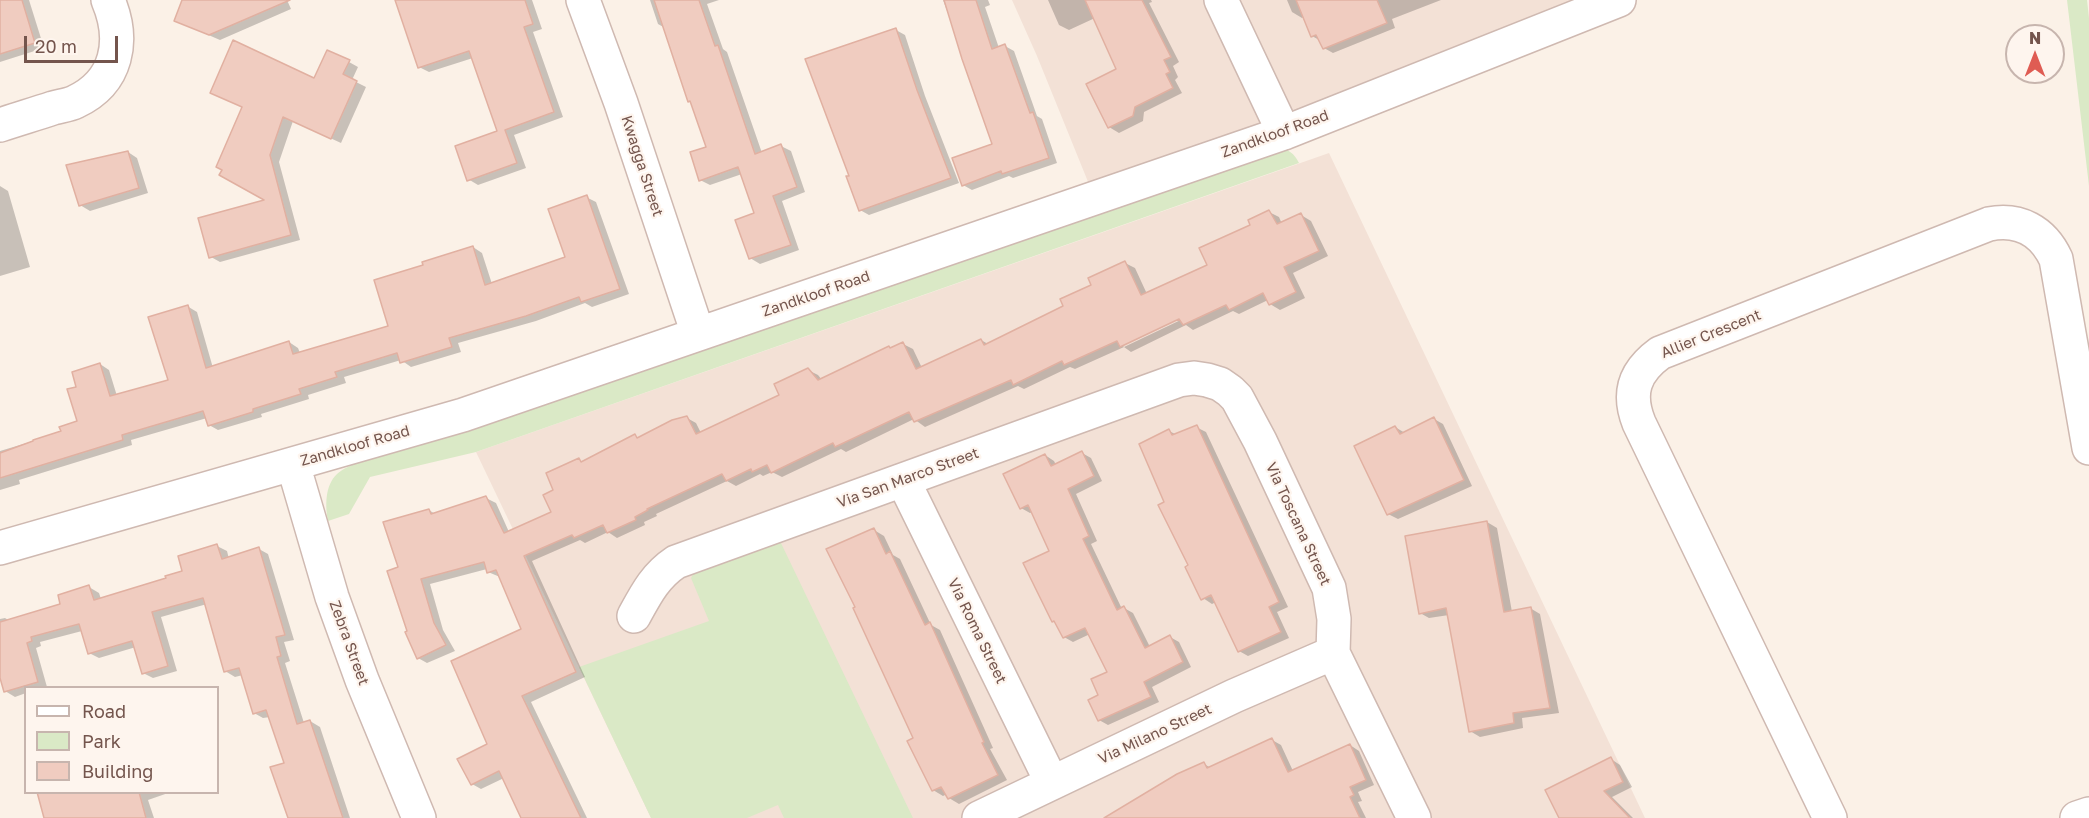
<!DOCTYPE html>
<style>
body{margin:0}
#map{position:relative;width:2089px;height:818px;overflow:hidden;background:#fbf1e7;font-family:"Golos Text",sans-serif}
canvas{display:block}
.legend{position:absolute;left:24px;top:686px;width:195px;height:108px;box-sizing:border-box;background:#fef5ee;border:2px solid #c7b5ae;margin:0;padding:8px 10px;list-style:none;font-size:18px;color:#74554d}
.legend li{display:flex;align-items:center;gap:12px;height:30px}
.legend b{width:30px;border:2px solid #c7b5ae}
.north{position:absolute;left:2005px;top:24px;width:60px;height:60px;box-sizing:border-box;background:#fef5ee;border:2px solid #c7b5ae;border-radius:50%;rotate:0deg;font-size:16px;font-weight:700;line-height:24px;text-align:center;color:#74554d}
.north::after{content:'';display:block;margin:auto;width:21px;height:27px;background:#df5c53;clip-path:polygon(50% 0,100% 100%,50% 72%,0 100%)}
.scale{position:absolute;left:24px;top:36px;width:94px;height:27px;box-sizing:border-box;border:3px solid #74554d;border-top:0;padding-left:8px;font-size:18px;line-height:21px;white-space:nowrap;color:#74554d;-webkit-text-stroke:4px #fef5ee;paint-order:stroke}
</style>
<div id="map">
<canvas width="2089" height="818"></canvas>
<ul class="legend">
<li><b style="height:8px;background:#fff"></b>Road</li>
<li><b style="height:16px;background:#dae9c6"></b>Park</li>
<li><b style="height:16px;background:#f0ccc0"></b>Building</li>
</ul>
<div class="north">N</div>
<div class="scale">20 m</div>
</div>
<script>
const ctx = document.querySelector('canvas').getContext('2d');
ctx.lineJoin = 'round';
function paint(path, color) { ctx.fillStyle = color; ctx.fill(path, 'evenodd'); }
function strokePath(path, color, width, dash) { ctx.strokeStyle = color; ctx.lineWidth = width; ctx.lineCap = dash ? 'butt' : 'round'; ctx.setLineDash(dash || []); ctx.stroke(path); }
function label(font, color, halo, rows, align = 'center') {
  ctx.font = font + ' "Golos Text",sans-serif'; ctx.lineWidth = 4.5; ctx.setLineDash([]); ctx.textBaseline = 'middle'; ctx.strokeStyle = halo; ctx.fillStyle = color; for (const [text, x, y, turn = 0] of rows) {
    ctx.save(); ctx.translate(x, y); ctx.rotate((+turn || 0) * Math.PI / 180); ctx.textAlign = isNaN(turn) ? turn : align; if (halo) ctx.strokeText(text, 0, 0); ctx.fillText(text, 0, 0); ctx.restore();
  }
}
paint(new Path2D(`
 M1012 0H1624L1095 199 1037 56Z
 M1329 153 1645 818H651L476 452Z`), '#f3e1d6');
paint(new Path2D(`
 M2067 0H2087L2089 18V186Z
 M1279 147C1289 150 1294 153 1299 163L476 452 370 477 349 514 328 521C325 506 325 485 337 474 342 469 352 465 359 462Z
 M780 541 913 818H784L778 805 747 818H651L579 667 709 621 691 578 699 564Z`), '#dae9c6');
paint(new Path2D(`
 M0 0H29L44 48 0 62Z
 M184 0H287L291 9 220 40 176 21Z
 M396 0H532L542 29 533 32 563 117 514 135 526 168 478 185 468 179 499 132 473 58 429 72 419 67Z
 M650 0H719L707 4 723 49 727 52 762 153 781 146 791 151 805 192 782 201 799 250 760 264 750 258 756 214 742 174 710 185 700 180 708 148 665 28 658 24Z
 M943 0H988L990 5 985 7 999 48 1005 46 1014 51 1037 116 1042 119 1057 163 1013 178 1009 176 972 190 963 185 994 145 950 13 947 11Z
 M1048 0H1151L1152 2 1149 3 1179 62 1173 66 1178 77 1175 80 1182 93 1144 112 1143 121 1119 133 1109 127 1118 70 1095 18 1069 30 1059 25Z
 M1287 0H1441L1392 19 1395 28 1333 53 1324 48 1321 41 1312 36 1304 17 1302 18 1292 12Z
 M896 30 905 35 925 96 959 183 869 215 860 210 850 176Z
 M349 62 358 67 352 80 366 87 341 143 293 121 279 162 300 240 220 262 211 257 268 200 221 175 315 80Z
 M128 152 137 158 148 193 90 211 80 205Z
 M0 186 8 191 30 267 0 276Z
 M586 197 596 202 629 294 592 307 585 303 536 321 458 343 461 352 411 367 401 360 344 377 346 383 308 395 309 399 261 414 262 417 218 430 209 425 207 418 131 440 132 445 19 480 20 484 0 490V451L63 432 79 422 78 388 100 364 109 370 117 396 169 381 187 306 197 312 213 368 289 342 298 348 300 353 390 327 425 266 473 247 482 253 492 284 567 258Z
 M1269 212 1279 217 1282 224 1301 215 1311 221 1328 256 1293 273 1305 298 1280 310 1270 304 1268 300 1239 314 1233 311 1193 330 1186 325 1131 352 1124 347 1075 369 1070 367 1024 389 1018 386 925 427 914 419 846 452 841 449 782 477 772 472 763 476 760 474 736 486 727 481 656 514 657 516 644 522 645 525 617 538 608 532 585 543 580 540 532 561 585 677 531 702 587 818H523L504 778 481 789 472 784 489 745 523 629 500 577 488 572 487 569 430 584 443 630 455 651 427 663 418 658 409 632 400 568 429 510 435 514 486 498 496 503 509 532 553 512 555 491 579 460 584 463 634 436 639 438 687 418 696 423 701 433 781 396 808 370 818 375 822 380 889 347 892 349 903 344 913 349 922 368 981 340 988 344 1065 306 1125 263 1135 268 1147 294 1209 266 1252 225ZM1185 314 1187 317 1124 347 1122 345Z
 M1434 419 1443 424 1472 486 1398 519 1388 514 1395 427 1405 433Z
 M1196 427 1206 432 1288 607 1277 612 1289 638 1248 656 1239 651 1216 602 1212 604 1203 598 1166 502 1169 431 1177 435Z
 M1082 453 1091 458 1102 481 1076 494 1097 541 1091 544 1122 609 1124 608 1133 613 1150 647 1170 637 1179 642 1191 667 1152 687 1159 702 1108 725 1099 720 1100 695 1109 672 1090 634 1073 642 1064 637 1057 623 1053 621 1051 552 1033 512 1030 513 1021 508 1045 455 1054 461 1056 465Z
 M1487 522 1497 528 1512 612 1530 608 1540 614 1559 713 1522 718 1523 728 1480 737 1470 731 1449 615 1429 618 1420 613Z
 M874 530 884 536 893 555 900 559 931 625 940 630 993 748 990 749 1007 780 959 804 949 798 947 794 943 796 933 790 915 739Z
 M217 546 227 551 229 559 259 549 268 554 294 640 284 642 290 661 285 663 304 723 310 721 320 727 350 818H292L286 763 270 717 263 718 254 713 243 675 235 677 225 671 207 604 161 617 177 671 153 678 143 673 136 647 99 658 89 653 82 631 40 642 41 646 36 648 47 687 26 688V693L15 697 5 691 0 673V619L5 618 10 621 62 605 89 587 99 593 101 599 168 579 184 572Z
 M1272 740 1281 745 1293 771 1350 745 1359 751 1374 785 1358 792 1362 801 1358 802 1366 818H1138L1204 764 1211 768Z
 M1611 759 1620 765 1632 787 1612 797 1633 818H1560Z
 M38 792H171L148 800 154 818H45Z`), '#0003');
const building = new Path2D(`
 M0 0H22L35 43 0 54Z
 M182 0H290L209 35 174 21Z
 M395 0H525L533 24 524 27 554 112 505 130 517 163 467 181 455 146 497 131 469 51 418 68Z
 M654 0H699L715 46 718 45 755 154 781 144 797 187 773 196 791 245 749 259 735 220 754 213 738 167 699 181 690 152 706 147 690 101 688 102Z
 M944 0H976L992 49 1005 44 1030 113 1033 112 1049 158 1002 174 1001 171 962 186 952 158 992 144 962 59Z
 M1085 0H1142L1171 57 1164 60 1170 72 1166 74 1173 88 1135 107 1133 116 1108 128 1086 84 1116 69Z
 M1296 0H1377L1387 23 1323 49 1316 35 1311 37Z
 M896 28 917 90 951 178 859 211 846 176H849L805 59Z
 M233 40 314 78 327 50 350 60 343 74 357 81 331 139 283 117 270 155 291 235 209 258 198 218 264 200 219 175 222 170 216 167 242 107 210 93Z
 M128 151 139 188 79 206 66 165Z
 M587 195 620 289 581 302 579 297 526 316 449 338 452 347 400 363 397 353 335 372 337 377 299 389 301 394 253 409V412L208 426 203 411 122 435 123 440 0 478V453L33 441V440L61 431 59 427 77 421 67 389 76 387 72 372 100 363 110 396 168 380 148 317 188 305 206 368 289 341 293 354 388 326 374 280 423 265 422 262 473 246 485 285 565 257 548 209Z
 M1269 210 1277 224 1301 213 1319 251 1284 267 1296 292 1269 305 1263 293 1229 310 1226 305 1183 325 1179 319 1120 347 1117 341 1064 365 1062 361 1013 385 1011 380 914 422 909 412 835 447 833 443 771 473 767 465 752 472 751 469 726 481 722 474 647 509 648 510 635 517 636 520 607 533 603 525 574 538 572 535 524 556 576 672 522 696 581 818H521L499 771 471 785 457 759 487 744 451 661 521 629 496 570 487 573 484 562 421 579 434 623 446 645 417 659 405 632 407 631 387 571 398 567 383 522 429 509 431 514 486 496 504 533 551 512 543 495 553 490 546 473 579 458 581 462 635 434 637 438 672 420 687 416 696 434 779 395 774 384 808 368 818 380 889 346 890 348 903 342 916 369 981 339 984 345 1063 306 1060 299 1091 285 1088 278 1125 261 1141 295 1207 265 1199 248 1250 225 1248 220Z
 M1434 417 1464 480 1387 515 1354 446 1395 426 1400 434Z
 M1197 425 1279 602 1269 607 1281 632 1238 652 1211 595 1201 600 1185 567 1188 565 1158 505 1164 502 1139 444 1169 429 1172 435Z
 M1082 451 1094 476 1068 489 1089 536 1083 539 1117 610 1124 606 1145 648 1170 635 1183 662 1144 682 1151 697 1098 721 1088 700 1098 695 1091 679 1107 672 1085 628 1063 638 1054 621 1052 622 1023 563 1049 551 1028 505 1020 509 1003 474 1045 454 1051 466Z
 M1487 521 1504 612 1531 607 1550 708 1513 713 1514 723 1469 732 1446 608 1419 614 1405 536Z
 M874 528 886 554 890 551 925 625 930 622 984 742 982 743 998 775 948 799 941 787 932 791 907 741 913 738 853 608 855 607 826 549Z
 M217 544 222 559 259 547 285 635 276 637 281 656 277 657 297 724 310 720 343 818H288L270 767 284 763 266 710 253 714 239 668 224 672 203 598 152 612 168 666 142 674 132 641 88 654 79 624 31 637 32 641 27 643 38 682 4 692 0 678V622L60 604 58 595 89 585 94 600 166 578 165 576 182 571 178 556Z
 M1272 738 1288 772 1350 744 1366 780 1350 787 1354 795 1350 797 1360 818H1104L1177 774 1204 762 1207 768Z
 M1611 757 1623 782 1604 791 1630 818H1559L1545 790Z
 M37 792H139L146 818H44Z`);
paint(building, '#f0ccc0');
strokePath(building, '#e1b0a1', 1.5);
const minor = new Path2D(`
 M583 0 621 103 698 334
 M1221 0 1284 133
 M0 125C18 119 35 114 53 108 60 106 69 105 75 102 118 82 125 40 108 0
 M293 464 332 597 362 680 419 818
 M903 480 1052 783
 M0 548 463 415 1284 133 1619 0
 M634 616C646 594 655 576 676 562L1179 380 1194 378 1207 380 1220 384 1230 391 1237 398 1260 441 1329 588 1334 619 1333 653 1414 818
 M979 818 1234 696 1333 653
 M1830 818 1639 423C1627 393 1634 372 1660 353L1989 224C2019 218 2043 231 2056 259L2089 448
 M2077 818 2089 814`);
strokePath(minor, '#cfb9b1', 36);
strokePath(minor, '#fff', 33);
label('15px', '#74554d', '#fef5ee', [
 ["Zandkloof Road",1275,134,-20],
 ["Kwagga Street",642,166,72],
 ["Zandkloof Road",816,294,-19],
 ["Allier Crescent",1711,334,-22],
 ["Zandkloof Road",355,446,-16],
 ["Via San Marco Street",908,478,-20],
 ["Via Toscana Street",1298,524,65],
 ["Via Roma Street",977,631,64],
 ["Zebra Street",349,643,70],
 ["Via Milano Street",1155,734,-25]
]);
</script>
